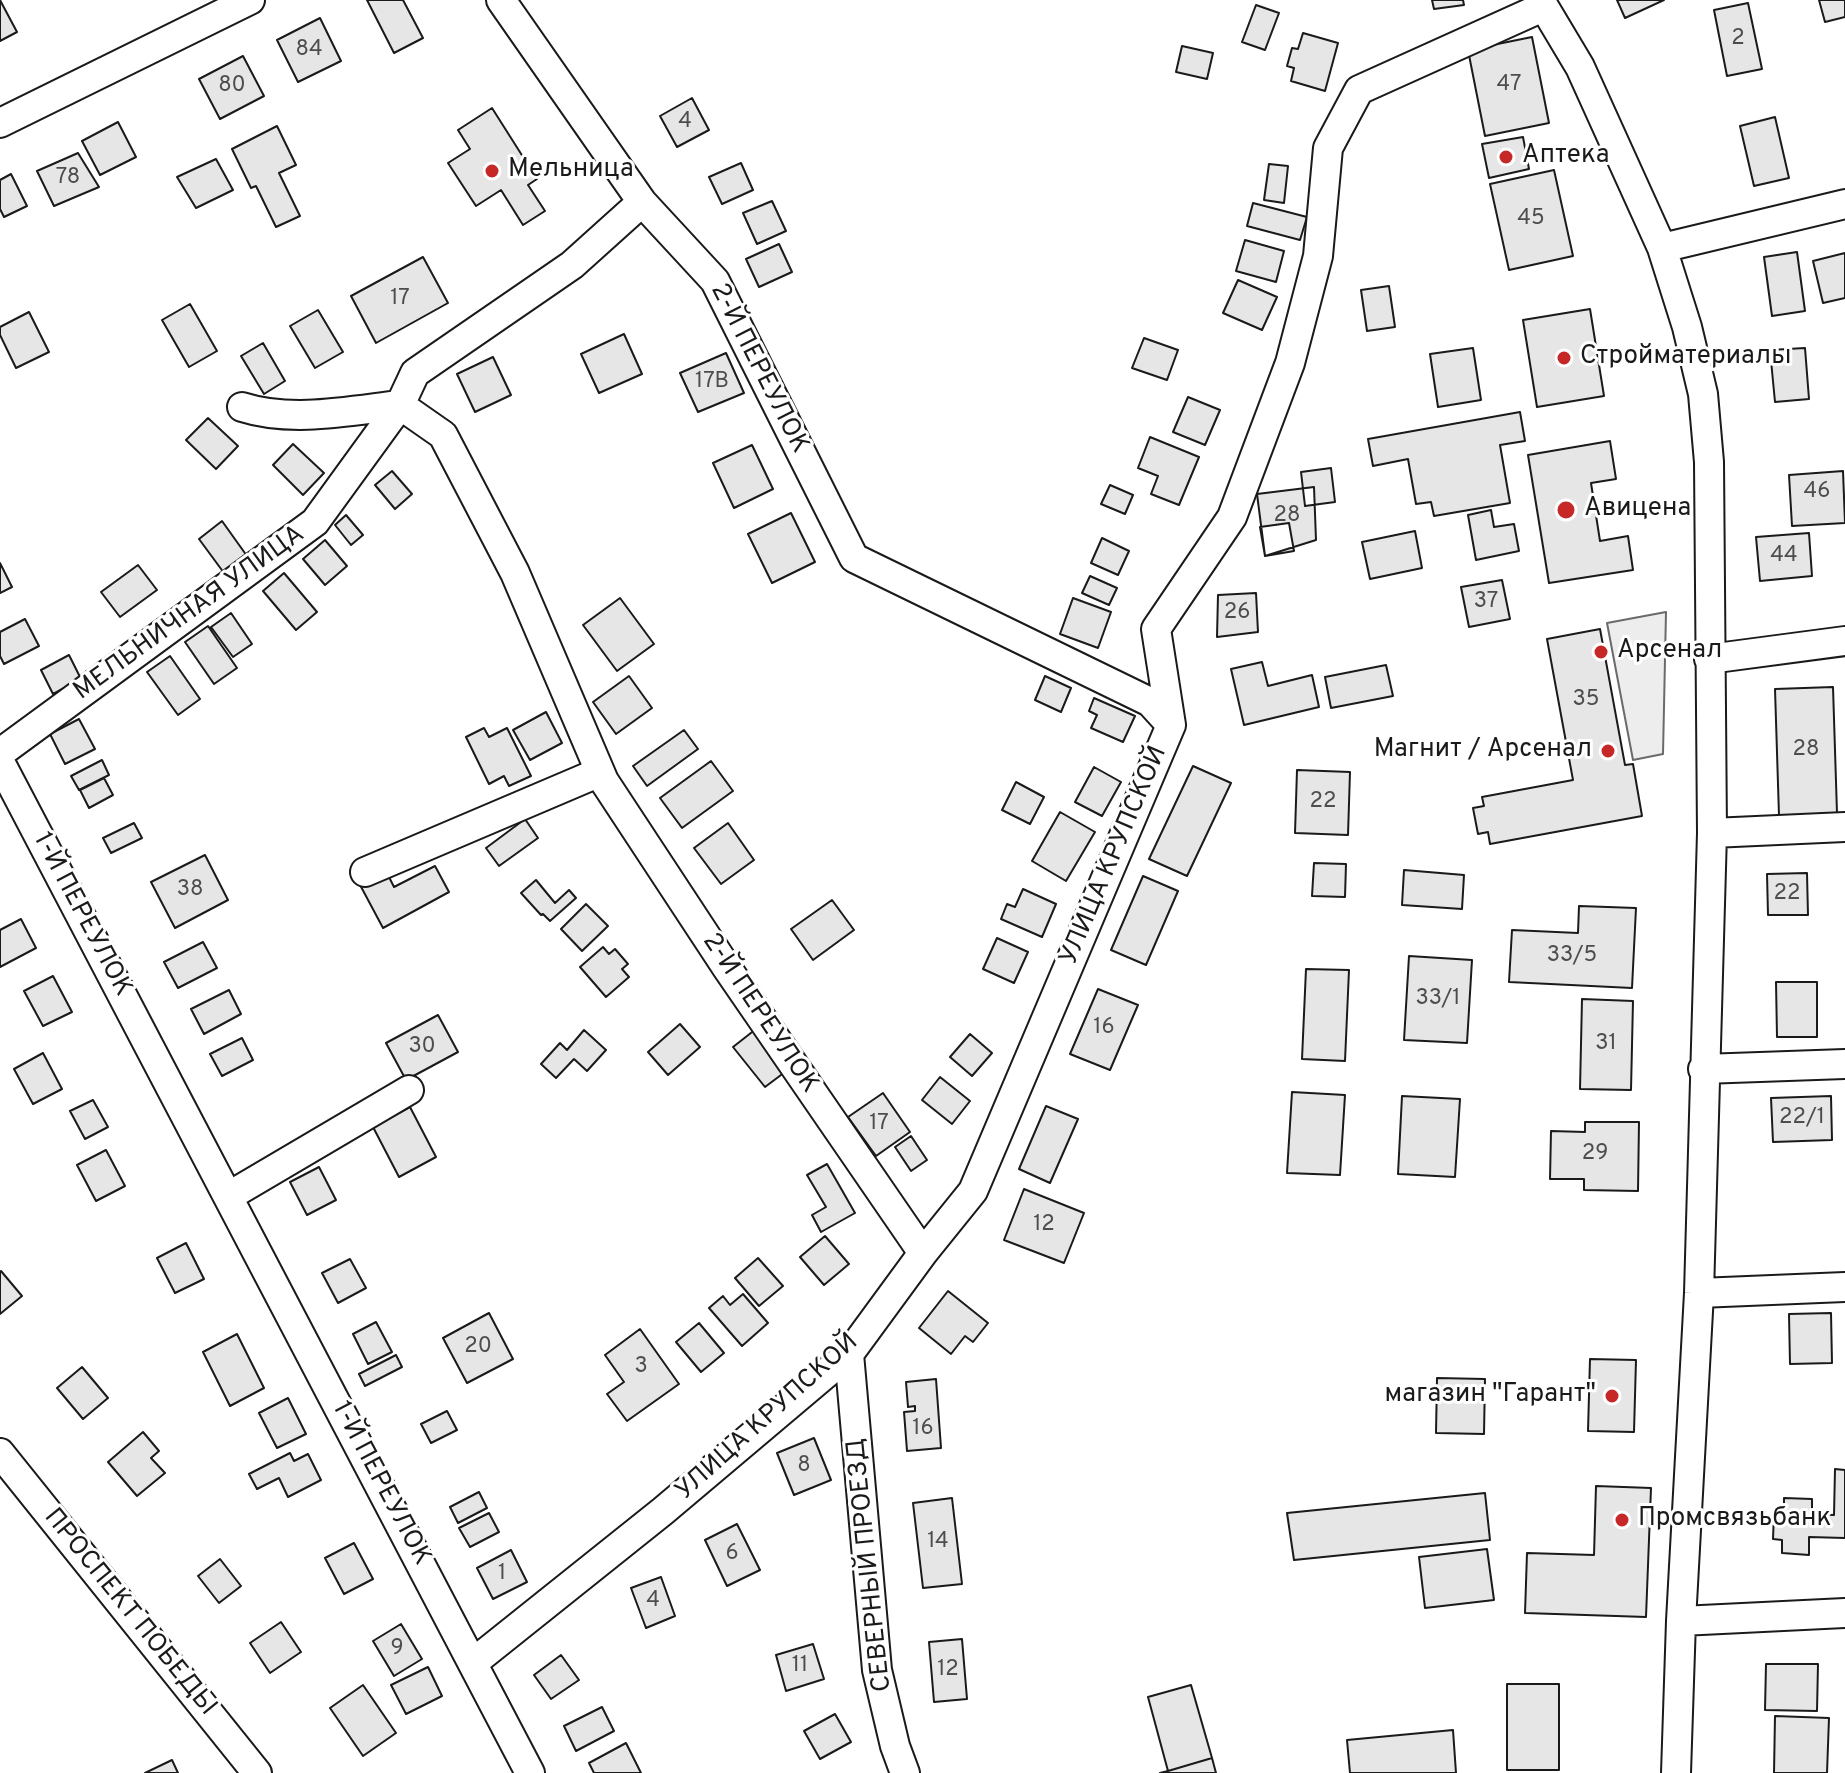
<!DOCTYPE html>
<meta charset="utf-8">
<style>
body{margin:0}
canvas{display:block;background:#fff}
</style>
<canvas width="1845" height="1773"></canvas>
<script>
const ctx = document.querySelector('canvas').getContext('2d');
ctx.lineJoin = 'round';
function paint(path, color) { ctx.fillStyle = color; ctx.fill(path, 'evenodd'); }
function strokePath(path, color, width, dash) { ctx.strokeStyle = color; ctx.lineWidth = width; ctx.lineCap = dash ? 'butt' : 'round'; ctx.setLineDash(dash || []); ctx.stroke(path); }
function label(font, color, halo, rows, align = 'center') {
  ctx.font = font + ' Overpass,sans-serif'; ctx.lineWidth = 6; ctx.setLineDash([]); ctx.textBaseline = 'middle'; ctx.strokeStyle = halo; ctx.fillStyle = color; for (const [text, x, y, turn = 0] of rows) {
    ctx.save(); ctx.translate(x, y); ctx.rotate((+turn || 0) * Math.PI / 180); ctx.textAlign = isNaN(turn) ? turn : align; if (halo) ctx.strokeText(text, 0, 0); ctx.fillText(text, 0, 0); ctx.restore();
  }
}
const parking = new Path2D(`
 M1666 612 1663 754 1633 760 1607 623Z`);
paint(parking, '#ededed');
strokePath(parking, '#6a6a6a', 2);
const building = new Path2D(`
 M0 0 17 32 0 41Z
 M367 0H403L423 38 394 53Z
 M1432 0H1463L1464 5 1434 9Z
 M1617 0H1664L1625 18Z
 M1819 0H1845V17L1825 22Z
 M1748 3 1762 69 1727 76 1714 10Z
 M1256 5 1279 13 1265 50 1242 42Z
 M320 18 341 61 298 82 277 40Z
 M1303 33 1338 43 1325 91 1291 81 1294 68 1287 66 1292 48 1298 49Z
 M1532 37 1549 123 1485 136 1468 50Z
 M1182 46 1213 53 1207 79 1176 72Z
 M243 56 264 96 220 119 199 79Z
 M692 98 709 130 677 147 660 116Z
 M492 108 537 179 528 185 545 211 523 225 501 190 476 206 448 163 470 149 458 130Z
 M1775 117 1789 178 1754 186 1740 126Z
 M118 122 136 157 100 175 82 141Z
 M277 126 296 165 279 173 300 216 276 227 256 186 251 188 232 149Z
 M1523 137 1529 169 1489 178 1482 144Z
 M78 153 99 187 54 206 37 171Z
 M216 159 233 190 196 208 177 177Z
 M741 163 753 190 722 204 709 177Z
 M1269 164 1288 166 1284 203 1264 200Z
 M1554 170 1573 256 1509 270 1490 184Z
 M11 174 27 206 4 217 0 209V180Z
 M772 201 786 231 757 244 743 213Z
 M1253 203 1307 217 1300 240 1247 226Z
 M1245 240 1284 251 1276 282 1236 271Z
 M779 244 792 272 759 287 746 259Z
 M1797 252 1805 311 1772 316 1764 257Z
 M1845 253V298L1823 303 1813 261Z
 M423 257 448 303 376 343 351 296Z
 M1238 280 1277 297 1262 330 1223 313Z
 M1389 286 1395 327 1367 331 1361 290Z
 M190 304 217 351 189 367 162 320Z
 M1590 309 1604 396 1537 407 1523 320Z
 M318 310 343 352 315 368 290 326Z
 M29 312 49 352 16 368 0 335V327Z
 M624 334 642 374 599 393 581 354Z
 M1144 338 1178 350 1167 380 1132 368Z
 M263 343 285 381 264 394 241 356Z
 M1473 348 1481 400 1438 407 1430 354Z
 M1805 348 1809 399 1775 402 1770 350Z
 M726 353 744 393 698 412 680 373Z
 M493 357 511 395 475 412 457 374Z
 M1188 397 1220 410 1205 445 1173 432Z
 M1520 412 1525 441 1500 445 1510 503 1434 516 1431 502 1416 504 1408 459 1373 466 1368 439Z
 M208 418 238 446 216 469 186 440Z
 M1150 437 1199 457 1179 505 1151 494 1158 476 1138 468Z
 M1610 441 1616 479 1591 483 1600 541 1628 536 1633 570 1549 583 1528 455Z
 M293 444 324 473 303 495 273 465Z
 M752 445 773 489 734 508 713 463Z
 M1331 468 1335 502 1305 506 1301 472Z
 M392 471 412 494 395 509 375 485Z
 M1843 471 1845 523 1792 526 1789 475Z
 M1110 485 1133 495 1125 514 1101 504Z
 M1314 487 1316 540 1265 556 1257 494Z
 M1491 510 1494 527 1514 524 1519 551 1476 560 1468 515Z
 M791 513 815 562 772 583 748 534Z
 M346 515 363 535 351 545 335 525Z
 M222 521 247 556 224 573 199 539Z
 M1289 523 1294 551 1265 556 1260 527Z
 M1415 531 1422 568 1370 579 1362 542Z
 M1809 533 1812 576 1760 581 1756 537Z
 M1102 538 1129 551 1118 575 1091 563Z
 M325 540 347 566 325 585 303 559Z
 M0 563 12 587 0 593Z
 M138 565 157 590 120 617 101 592Z
 M284 573 317 612 296 630 263 591Z
 M1090 576 1117 588 1109 605 1082 593Z
 M1502 580 1510 619 1469 627 1461 587Z
 M1256 593 1258 632 1217 637 1218 595Z
 M620 598 654 644 617 671 583 625Z
 M1073 598 1111 612 1098 648 1060 634Z
 M231 613 252 644 233 657 211 627Z
 M25 619 39 646 4 664 0 656V632Z
 M208 626 237 668 214 684 185 642Z
 M1600 629 1625 765 1633 764 1642 816 1490 844 1488 832 1478 834 1473 808 1484 806 1482 797 1573 780 1547 639Z
 M69 655 81 679 53 694 41 670Z
 M170 656 200 699 178 715 147 672Z
 M1262 662 1268 686 1312 675 1319 707 1244 725 1231 669Z
 M1386 665 1393 696 1331 708 1325 677Z
 M629 676 652 708 616 734 593 702Z
 M1045 676 1071 688 1061 712 1035 700Z
 M1833 687 1837 813 1779 816 1775 689Z
 M1094 698 1135 716 1123 742 1091 728 1097 715 1089 711Z
 M546 712 562 743 530 760 513 730Z
 M79 719 95 749 65 764 50 734Z
 M484 728 489 737 507 728 531 776 509 786 504 776 489 784 466 737Z
 M684 730 698 749 647 786 633 766Z
 M102 760 109 775 79 790 71 776Z
 M711 761 733 791 682 828 660 798Z
 M1193 766 1231 783 1187 876 1149 859Z
 M1094 767 1121 782 1102 816 1075 802Z
 M1297 770 1350 772 1348 835 1295 833Z
 M104 778 113 795 89 808 80 790Z
 M1016 782 1044 797 1030 824 1002 810Z
 M1060 812 1095 832 1066 881 1032 861Z
 M525 819 538 838 499 866 486 848Z
 M134 823 142 838 111 853 103 838Z
 M728 823 754 860 721 884 694 848Z
 M205 855 228 900 175 928 151 882Z
 M1314 863 1346 864 1345 897 1312 896Z
 M435 866 449 892 383 928 359 883 385 869 394 887Z
 M1404 870 1464 875 1462 909 1402 905Z
 M1807 873 1808 915H1768L1767 874Z
 M1143 876 1178 891 1146 965 1111 950Z
 M536 880 555 903 569 890 576 898 550 921 543 914 541 915 521 893Z
 M1023 889 1056 904 1042 937 1001 919 1007 904 1015 907Z
 M832 900 854 930 813 960 791 929Z
 M586 904 608 926 582 951 561 929Z
 M1579 906 1636 908 1632 988 1509 982 1512 930 1578 933Z
 M21 919 36 948 0 967V930Z
 M997 938 1028 952 1014 983 983 969Z
 M203 942 217 968 178 988 164 962Z
 M603 947 609 954 615 949 628 964 622 969 629 977 606 997 580 967Z
 M1409 956 1472 960 1467 1043 1404 1040Z
 M1306 969 1349 970 1345 1061 1302 1059Z
 M53 976 72 1012 43 1026 24 991Z
 M1776 982H1817V1037H1777Z
 M1098 989 1138 1005 1110 1070 1070 1054Z
 M229 990 241 1014 204 1034 191 1009Z
 M1582 999 1633 1001 1631 1090 1580 1089Z
 M438 1015 458 1052 406 1080 386 1043Z
 M680 1024 700 1047 668 1075 648 1052Z
 M761 1025 793 1066 765 1087 733 1047Z
 M584 1030 606 1050 587 1071 574 1059 556 1078 541 1064 560 1043 567 1050Z
 M970 1034 992 1053 972 1076 950 1057Z
 M242 1038 253 1060 222 1076 210 1054Z
 M43 1053 62 1089 33 1104 14 1069Z
 M940 1077 970 1101 952 1124 922 1100Z
 M1292 1092 1345 1095 1340 1175 1287 1173Z
 M883 1093 910 1132 876 1156 848 1117Z
 M1402 1096 1460 1099 1455 1177 1398 1174Z
 M1831 1096 1832 1140 1773 1142 1771 1098Z
 M93 1100 108 1127 85 1139 70 1111Z
 M1046 1106 1078 1119 1050 1183 1019 1169Z
 M410 1107 436 1157 399 1177 373 1127Z
 M1585 1122H1639L1638 1191 1584 1190V1179H1550L1551 1131 1585 1132Z
 M911 1136 927 1160 911 1171 895 1147Z
 M106 1150 125 1186 96 1201 77 1165Z
 M827 1164 855 1213 821 1232 812 1215 826 1207 807 1175Z
 M319 1167 336 1200 307 1215 290 1182Z
 M1024 1189 1084 1213 1064 1263 1004 1240Z
 M825 1236 849 1264 824 1285 800 1257Z
 M186 1243 204 1279 175 1293 157 1258Z
 M758 1258 783 1286 759 1306 735 1278Z
 M350 1259 366 1288 338 1303 322 1273Z
 M1 1271 22 1296 0 1314V1272Z
 M948 1291 988 1323 973 1342 965 1336 951 1354 919 1328Z
 M743 1294 768 1323 742 1346 709 1308 723 1296 730 1305Z
 M489 1313 513 1359 467 1383 443 1338Z
 M1831 1313 1832 1363 1790 1364 1789 1314Z
 M376 1322 392 1352 368 1364 353 1334Z
 M699 1323 724 1353 701 1372 676 1342Z
 M640 1329 679 1384 627 1421 607 1394 624 1382 605 1355Z
 M237 1334 264 1388 230 1406 203 1352Z
 M396 1355 402 1367 365 1386 359 1374Z
 M1590 1359 1636 1360 1634 1432 1588 1431Z
 M82 1367 108 1398 83 1419 57 1388Z
 M1437 1378 1485 1379 1484 1434 1436 1433Z
 M936 1379 941 1448 907 1451 904 1412 915 1411V1406L908 1407 906 1382Z
 M288 1398 306 1434 277 1448 259 1413Z
 M447 1411 457 1430 431 1443 421 1424Z
 M143 1432 159 1451 151 1458 165 1473 137 1496 108 1462Z
 M814 1438 831 1480 794 1495 777 1453Z
 M290 1453 294 1461 308 1454 321 1480 288 1497 279 1478 257 1489 249 1474Z
 M1835 1469 1845 1470V1538L1809 1537V1555L1782 1553V1540L1773 1539 1774 1513H1784V1498L1812 1499V1514L1834 1515Z
 M1596 1486 1651 1488 1646 1617 1525 1613 1527 1553 1594 1555Z
 M479 1492 487 1508 458 1523 450 1507Z
 M1485 1493 1490 1540 1294 1560 1287 1513Z
 M952 1498 962 1584 923 1588 913 1503Z
 M489 1513 499 1532 470 1547 459 1528Z
 M737 1524 760 1570 727 1586 705 1540Z
 M354 1543 373 1579 344 1594 325 1558Z
 M1487 1549 1494 1600 1425 1608 1419 1557Z
 M511 1550 527 1582 493 1599 477 1568Z
 M220 1559 241 1586 219 1603 198 1576Z
 M661 1577 675 1616 646 1628 631 1588Z
 M281 1622 301 1652 270 1673 250 1643Z
 M401 1624 422 1659 394 1676 373 1641Z
 M962 1639 967 1699 934 1702 929 1642Z
 M813 1644 824 1679 786 1691 776 1655Z
 M561 1655 579 1680 551 1699 534 1675Z
 M1766 1664H1818L1817 1711 1765 1710Z
 M428 1667 442 1696 406 1714 391 1685Z
 M1507 1684H1559V1770H1507Z
 M363 1685 396 1733 363 1756 330 1708Z
 M1191 1685 1212 1758 1168 1771 1148 1697Z
 M602 1707 614 1731 576 1751 564 1726Z
 M835 1714 851 1742 820 1759 804 1731Z
 M1775 1716 1829 1718 1827 1773H1774Z
 M1453 1730 1456 1773H1350L1347 1740Z
 M626 1743 641 1773H594L589 1763Z
 M1212 1758 1216 1773H1160L1168 1771Z
 M172 1760 178 1773H145Z`);
paint(building, '#e6e6e6');
strokePath(building, '#1a1a1a', 2);
const minor = new Path2D(`
 M501 0 642 202 715 281 854 558 1150 702 1171 725
 M1540 0 1580 67 1662 248 1687 327 1703 394 1709 462 1712 833 1699 1293 1681 1621 1676 1773
 M0 123 250 0
 M1662 248 1845 204
 M242 407C292 423 349 411 400 405L443 435 515 573 604 781 727 968 923 1253
 M1709 659 1845 641
 M0 753 315 522 400 405 415 373 572 265 642 202
 M0 762 530 1773
 M1712 833 1845 827
 M365 872 600 772
 M1703 1069 1845 1064
 M229 1196 409 1090
 M1699 1293 1845 1287
 M849 1354 877 1670 895 1746 905 1773
 M0 1453 257 1773
 M1681 1621 1845 1613
 M474 1662 663 1511 849 1354 923 1253 973 1191 1171 725 1156 629 1232 517 1290 363 1318 256 1328 148 1359 90 1543 7`);
strokePath(minor, '#1a1a1a', 32);
strokePath(minor, '#fff', 28);
for (const [x, y, r, color] of [
 [1506,157,8,"#c62828"],
 [492,171,8,"#c62828"],
 [1564,358,8,"#c62828"],
 [1566,510,10,"#c62828"],
 [1601,652,8,"#c62828"],
 [1608,751,8,"#c62828"],
 [1612,1396,8,"#c62828"],
 [1622,1520,8,"#c62828"]
]) { const dot = new Path2D(); dot.arc(x, y, r, 0, 2 * Math.PI); ctx.fillStyle = color; ctx.fill(dot); strokePath(dot, '#fff', 3); }
label('22px', '#4d4d4d', null, [
 ["2",1738,40],
 ["84",309,51],
 ["47",1509,86],
 ["80",232,87],
 ["4",685,123],
 ["78",68,179],
 ["45",1531,220],
 ["17",400,300],
 ["17В",712,383],
 ["46",1817,493],
 ["28",1287,517],
 ["44",1784,557],
 ["37",1486,603],
 ["26",1237,614],
 ["35",1586,701],
 ["28",1806,751],
 ["22",1323,803],
 ["38",190,891],
 ["22",1787,895],
 ["33/5",1572,957],
 ["33/1",1438,1000],
 ["16",1104,1029],
 ["31",1606,1045],
 ["30",422,1048],
 ["22/1",1802,1119],
 ["17",879,1125],
 ["29",1595,1155],
 ["12",1044,1226],
 ["20",478,1348],
 ["3",641,1368],
 ["16",923,1430],
 ["8",804,1467],
 ["14",938,1543],
 ["6",732,1555],
 ["1",502,1575],
 ["4",653,1602],
 ["9",397,1650],
 ["11",800,1667],
 ["12",948,1671]
]);
label('26px', '#1a1a1a', '#fff', [
 ["Аптека",1522,157],
 ["Мельница",508,171],
 ["Стройматериалы",1580,358],
 ["Авицена",1584,510],
 ["Арсенал",1617,652],
 ["Магнит / Арсенал",1592,751,"right"],
 ["магазин \"Гарант\"",1596,1396,"right"],
 ["Промсвязьбанк",1638,1520]
], 'left');
label('26px', '#1a1a1a', '#fff', [
 ["2-Й ПЕРЕУЛОК",758,369,63],
 ["МЕЛЬНИЧНАЯ УЛИЦА",190,614,-36],
 ["УЛИЦА КРУПСКОЙ",1115,856,-67],
 ["1-Й ПЕРЕУЛОК",81,915,62],
 ["2-Й ПЕРЕУЛОК",759,1014,56],
 ["УЛИЦА КРУПСКОЙ",768,1418,-42],
 ["1-Й ПЕРЕУЛОК",380,1484,62],
 ["СЕВЕРНЫЙ ПРОЕЗД",871,1565,-96],
 ["ПРОСПЕКТ ПОБЕДЫ",129,1613,51]
]);
</script>
